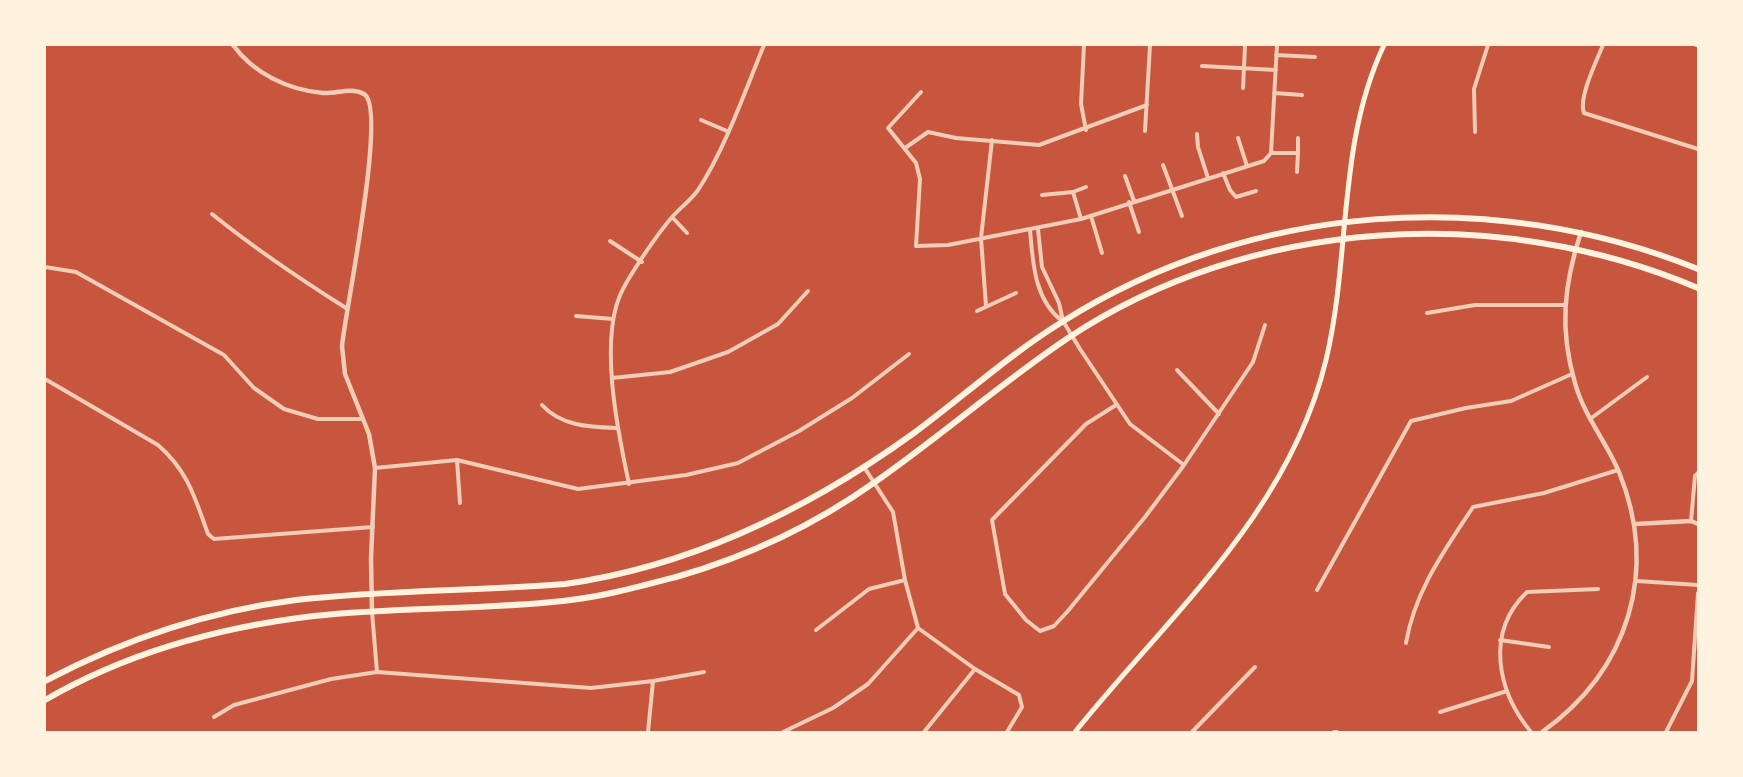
<!DOCTYPE html>
<style>
body{margin:0}
#map{position:relative;width:1743px;height:777px;overflow:hidden;background:#c8553d;font-family:Overpass,sans-serif}
canvas{display:block}
.frame{position:absolute;inset:0;border:46px solid #fff3e0;pointer-events:none}
</style>
<div id="map">
<canvas width="1743" height="777"></canvas>
<div class="frame"></div>
</div>
<script>
const ctx = document.querySelector('canvas').getContext('2d');
ctx.lineJoin = 'round';
function strokePath(path, color, width, dash) { ctx.strokeStyle = color; ctx.lineWidth = width; ctx.lineCap = dash ? 'butt' : 'round'; ctx.setLineDash(dash || []); ctx.stroke(path); }
strokePath(new Path2D(`
 M1084 45 1081 104 1086 130
 M1603 45C1597 60 1578 98 1584 113L1698 149
 M1696 45H1698
 M1276 55 1315 57
 M1202 66 1276 70
 M1243 88 1245 46
 M921 92 888 128 916 163 920 179 916 246 948 245 1081 219 1264 161 1271 153 1277 45
 M1274 93 1302 95
 M701 120 727 131
 M1145 131 1150 45
 M1475 132 1474 89 1488 45
 M1197 134 1198 147 1208 178
 M1238 138 1247 166
 M905 148 928 132 956 138 1039 145 1147 105
 M1271 153H1298V138
 M1163 165 1182 216
 M1297 172 1298 153
 M1223 173 1230 190 1236 197 1256 191
 M1125 176 1134 201
 M1073 192 1086 187
 M1042 195 1073 192 1081 219
 M1129 202 1139 232
 M212 214C254 248 300 279 346 308
 M1091 216 1102 253
 M672 217 687 233
 M1038 229 1042 267 1059 303 1063 321 1080 349 1130 424 1184 465
 M1030 230C1033 263 1034 299 1062 321
 M610 241 642 262
 M45 267 76 272 224 355 254 388 284 409 318 419H363
 M986 306 981 238 992 140
 M977 311 1016 293
 M1427 313 1475 305H1564
 M576 316 613 319
 M1177 370 1219 414
 M612 378 670 372 728 352 778 324 808 291
 M45 379 158 445C188 471 195 498 208 534L214 539 373 527
 M542 405C561 426 589 427 616 428
 M1116 405 1086 424 992 520 1005 594 1026 620 1040 631 1054 626 1067 612 1145 517 1184 465 1253 362 1265 325
 M1590 419 1647 377
 M457 460 460 503
 M864 467 893 512 905 580 918 628 975 669 1019 695 1022 707 1007 732
 M375 468 457 460 578 489 686 475 738 463 799 431 852 398 909 354
 M629 484C618 433 597 334 624 287 635 267 658 233 673 216 681 207 691 200 698 190 725 149 745 91 764 45
 M1691 521 1695 476 1698 473
 M1637 581 1698 585
 M1317 590 1411 421 1466 408 1511 401 1572 374
 M372 612 377 672
 M816 630 869 589 905 580
 M1500 640 1549 647
 M1406 643C1415 590 1445 550 1473 507L1544 493 1618 470
 M1440 712 1507 691
 M214 717 234 705 331 679 377 672 591 688 653 681 704 672
 M648 732 653 681
 M783 732 833 708 868 684 918 628
 M924 732 975 669
 M1192 732 1255 667
 M1334 732H1337
 M1531 732C1497 691 1485 632 1527 592L1598 589
 M1666 732 1692 681 1698 593`), '#f1ccb7', 4);
strokePath(new Path2D(`
 M233 45C253 73 288 90 323 93 336 94 351 87 364 94 388 107 345 312 342 346L345 374 369 434 375 468 371 558 372 612
 M1635 524 1691 521 1698 524
 M1542 732C1629 670 1659 571 1619 472 1606 441 1584 416 1575 383 1559 329 1564 284 1581 232`), '#f1ccb7', 4.5);
strokePath(new Path2D(`
 M1075 732C1170 614 1289 513 1326 360 1351 255 1337 144 1384 45`), '#fff3e0', 5);
strokePath(new Path2D(`
 M45 681C123 640 209 611 296 600 385 590 476 591 565 584 693 566 810 508 914 433 964 396 1010 354 1062 322 1252 202 1492 186 1698 269
 M45 700C128 652 220 627 314 616 397 607 480 610 563 601 601 597 638 587 676 577 746 557 816 524 875 482 941 436 1001 383 1068 338 1250 217 1499 203 1698 288`), '#fff3e0', 6);
</script>
